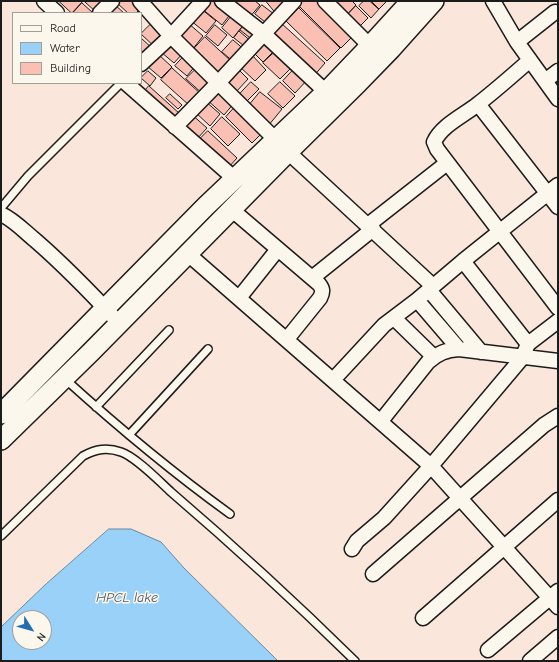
<!DOCTYPE html>
<style>
body{margin:0}
#map{position:relative;width:559px;height:662px;overflow:hidden;background:#fbe6db;font-family:"Comic Neue",sans-serif}
canvas{display:block}
.frame{position:absolute;inset:0;border:2px solid #1c1c1c;pointer-events:none}
.legend{position:absolute;left:12px;top:12px;width:130px;height:72px;box-sizing:border-box;background:#fbf7ec;border:1px solid #a29f99;margin:0;padding:5px 7px;list-style:none;font-size:12px;color:#1c1c1c}
.legend li{display:flex;align-items:center;gap:8px;height:20px}
.legend b{width:20px;border:1px solid #a29f99}
.north{position:absolute;left:12px;top:610px;width:40px;height:40px;box-sizing:border-box;background:#fbf7ec;border:1px solid #a29f99;border-radius:50%;rotate:127deg;font-size:11px;font-weight:700;line-height:16px;text-align:center;color:#1c1c1c}
.north::after{content:'';display:block;margin:auto;width:14px;height:18px;background:#1f6fb2;clip-path:polygon(50% 0,100% 100%,50% 72%,0 100%)}
</style>
<div id="map">
<canvas width="559" height="662"></canvas>
<div class="frame"></div>
<ul class="legend">
<li><b style="height:5px;background:#fbf7ec"></b>Road</li>
<li><b style="height:11px;background:#9ad1f9"></b>Water</li>
<li><b style="height:11px;background:#fac0b3"></b>Building</li>
</ul>
<div class="north">N</div>
</div>
<script>
const ctx = document.querySelector('canvas').getContext('2d');
ctx.lineJoin = 'round';
function paint(path, color) { ctx.fillStyle = color; ctx.fill(path, 'evenodd'); }
function strokePath(path, color, width, dash) { ctx.strokeStyle = color; ctx.lineWidth = width; ctx.lineCap = dash ? 'butt' : 'round'; ctx.setLineDash(dash || []); ctx.stroke(path); }
function label(font, color, halo, rows, align = 'center') {
  ctx.font = font + ' "Comic Neue",sans-serif'; ctx.lineWidth = 3; ctx.setLineDash([]); ctx.textBaseline = 'middle'; ctx.strokeStyle = halo; ctx.fillStyle = color; for (const [text, x, y, turn = 0] of rows) {
    ctx.save(); ctx.translate(x, y); ctx.rotate((+turn || 0) * Math.PI / 180); ctx.textAlign = isNaN(turn) ? turn : align; if (halo) ctx.strokeText(text, 0, 0); ctx.fillText(text, 0, 0); ctx.restore();
  }
}
const water = new Path2D(`
 M109 529H131L161 542 184 568 278 661H1V627L46 584ZM20 618H44V642H20Z`);
paint(water, '#9ad1f9');
strokePath(water, '#6889a1', 1);
const building = new Path2D(`
 M59 1H83L72 13Z
 M87 1H107L96 12 85 2Z
 M119 1H136L142 7 136 13H128L117 3Z
 M207 1H220L232 12 222 25 201 8Z
 M228 1H255L260 5 249 18Z
 M266 1H285L276 13Z
 M300 1H319L354 35 341 48 297 4Z
 M331 1H352L356 5 346 16Z
 M364 1H371L379 9 371 18 359 6Z
 M370 1H387L379 9Z
 M82 3 93 13H73Z
 M115 5 124 13H107Z
 M262 5 278 17 270 26 255 14Z
 M356 6 368 18 359 27 347 15Z
 M200 8 216 21 206 33 190 20Z
 M299 8 340 48 327 61 286 21Z
 M234 13 246 22 233 38 222 28Z
 M188 23 203 36 192 50 177 38Z
 M246 23 260 35 254 41 240 30Z
 M281 23 325 63 312 78 267 38Z
 M151 24 166 38 156 48 141 34Z
 M215 25 227 35 218 46 206 36Z
 M239 31 253 43 248 49 234 38Z
 M205 37 232 62 219 77 192 51Z
 M141 38 153 49 141 57Z
 M262 39 274 51 263 62 251 50Z
 M233 40 246 51 235 63 222 52Z
 M170 42 183 53 174 63 161 52Z
 M277 50 293 66 280 79 263 63Z
 M250 53 266 70 255 81 238 65Z
 M158 54 172 67 161 78 147 66Z
 M185 55 196 65 187 76 175 66Z
 M198 67 214 81 203 94 186 79Z
 M296 67 308 79 295 93 283 81Z
 M172 68 201 94 190 106 161 80Z
 M239 70 248 79 236 92 226 83Z
 M148 71 156 78 150 86 141 78Z
 M251 82 259 89 245 103 238 96Z
 M280 82 295 96 283 108 268 94Z
 M149 86 180 114 174 121 143 93Z
 M217 86 235 102 224 115 206 99Z
 M260 92 282 109 268 126 247 108Z
 M170 94 182 105 178 109 166 98Z
 M204 100 220 114 210 126 194 111Z
 M235 107 262 133 252 143 226 117Z
 M190 113 207 128 196 140 180 125Z
 M222 117 240 134 228 146 211 129Z
 M208 131 237 158 228 168 198 141Z`);
paint(building, '#fac0b3');
strokePath(building, '#1c1c1c', 1);
const lane = new Path2D(`
 M1 208 28 176 121 83
 M65 379C118 427 172 472 230 514
 M96 407 169 330
 M129 435 208 349
 M1 536 83 456C96 449 107 447 121 452 136 457 159 481 171 492 234 546 296 603 355 661`);
const street = new Path2D(`
 M44 1 57 13
 M140 1 171 36 276 140
 M222 1 264 34 326 92
 M325 1 370 46
 M493 1 517 42 558 99
 M100 13 112 1
 M517 42 555 12
 M530 60C513 75 496 90 478 104 463 116 442 125 434 142L437 149 558 308
 M141 64 171 36 203 1
 M545 81 558 71
 M126 83 235 179
 M478 104 558 207
 M175 127 219 82 294 1
 M288 152 433 286
 M231 209 319 284C323 289 323 292 320 298L287 339
 M1 214C14 220 24 231 35 240 65 266 92 294 119 323
 M368 225 447 163
 M188 254 431 466 558 607
 M463 261 528 344
 M312 278 373 229
 M429 290 481 352
 M239 298 278 249
 M417 300 459 349
 M394 318 434 357
 M333 380 384 325 417 300 463 261 558 185
 M381 421 428 362C438 353 446 350 459 349L558 361
 M352 549 357 541 384 518 431 466 522 358 528 344 558 321
 M373 574 544 425 558 416
 M423 618 558 500
 M488 650 558 591
 M530 661 558 637`);
const secondary = new Path2D(`
 M1 414 206 206 326 92 370 46 411 1
 M1 440 91 352 288 152 357 84 391 49 434 1`);
strokePath(lane, '#1c1c1c', 10);
strokePath(street, '#1c1c1c', 17);
strokePath(secondary, '#1c1c1c', 22);
strokePath(lane, '#fbf7ec', 7);
strokePath(street, '#fbf7ec', 14);
strokePath(secondary, '#fbf7ec', 19);
label('italic 14px', '#485b69', '#fbf7ec', [
 ["HPCL lake",127,598]
]);
</script>
